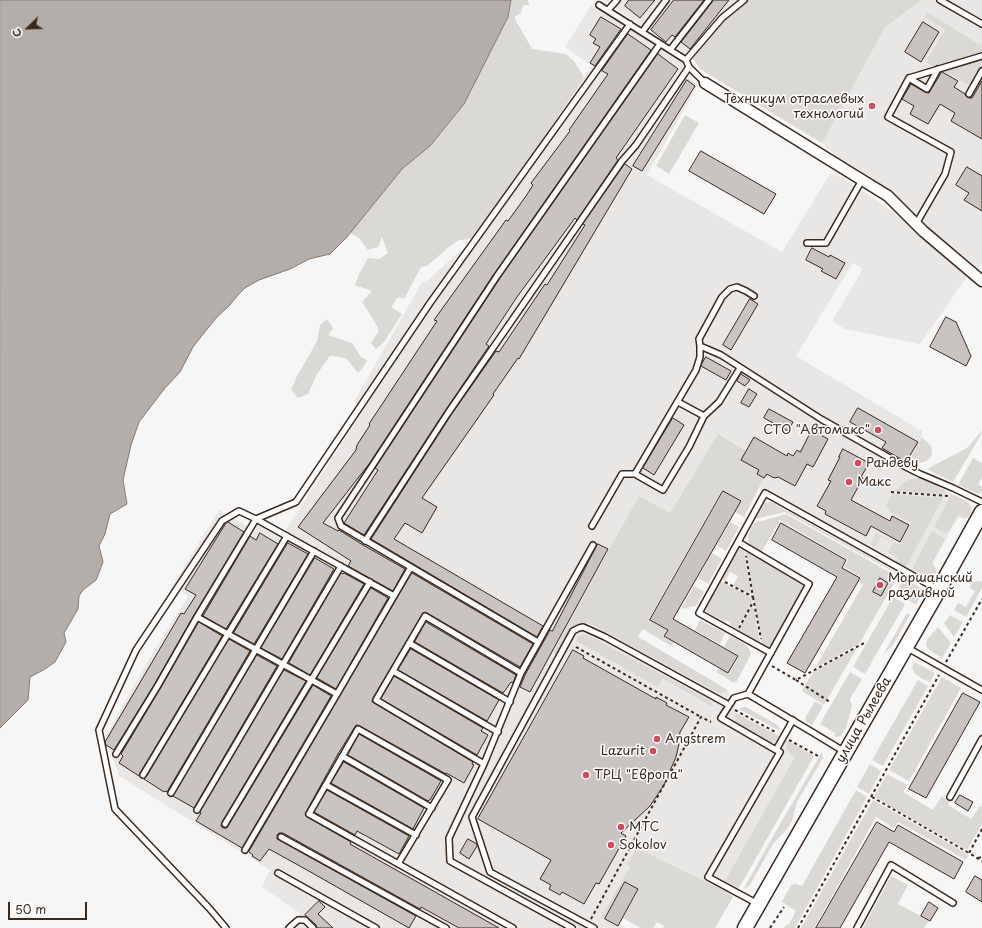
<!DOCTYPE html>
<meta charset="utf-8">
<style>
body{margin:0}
#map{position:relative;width:982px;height:928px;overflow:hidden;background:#f7f6f6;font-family:"Playpen Sans",sans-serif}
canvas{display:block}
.north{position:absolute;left:8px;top:8px;width:40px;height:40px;-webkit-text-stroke:3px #fff;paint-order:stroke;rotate:247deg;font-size:11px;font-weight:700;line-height:16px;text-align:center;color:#3b2a1e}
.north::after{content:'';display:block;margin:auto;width:14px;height:18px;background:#3b2a1e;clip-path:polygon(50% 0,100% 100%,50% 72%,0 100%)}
.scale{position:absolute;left:8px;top:902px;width:79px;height:18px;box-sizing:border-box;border:2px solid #3b2a1e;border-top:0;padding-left:5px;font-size:12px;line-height:14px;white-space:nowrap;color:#3b2a1e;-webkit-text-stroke:3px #fff;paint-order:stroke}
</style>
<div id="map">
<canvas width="982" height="928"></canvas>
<div class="north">С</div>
<div class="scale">50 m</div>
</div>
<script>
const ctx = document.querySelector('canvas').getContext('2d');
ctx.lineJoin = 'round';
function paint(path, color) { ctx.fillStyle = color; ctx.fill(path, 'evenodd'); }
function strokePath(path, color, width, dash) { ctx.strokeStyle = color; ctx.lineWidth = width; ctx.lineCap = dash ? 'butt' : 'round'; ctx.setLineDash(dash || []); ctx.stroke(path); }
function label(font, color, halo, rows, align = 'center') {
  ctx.font = font + ' "Playpen Sans",sans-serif'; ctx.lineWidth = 3; ctx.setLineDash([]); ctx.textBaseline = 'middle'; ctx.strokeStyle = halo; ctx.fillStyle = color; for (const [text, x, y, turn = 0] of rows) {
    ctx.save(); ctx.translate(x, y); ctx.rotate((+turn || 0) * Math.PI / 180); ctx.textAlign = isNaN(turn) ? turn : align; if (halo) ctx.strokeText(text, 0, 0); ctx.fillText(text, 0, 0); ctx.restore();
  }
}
paint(new Path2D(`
 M603 0H982V264L978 270 969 260 926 226 902 201 869 176 838 157 822 143 700 69 693 59Z
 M591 6 604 9 682 63 688 77 698 85 647 175 782 252 830 174 843 177 900 217 967 277 920 344 845 329 832 321 863 269 853 263 796 356 922 431V438L930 446 932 451 931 456 927 460 924 462 915 464 909 462 914 478H921L968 502 972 507V511L971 515 967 518 964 519 958 517 933 563 937 570 936 576 931 578 925 577 760 487 718 434 670 513 639 496 553 653 556 655 571 628 581 623H586L591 624 720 694 727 691 728 690 736 713 788 741 814 756 715 928H663L692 875 628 865 630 866 618 887 621 889 605 919 622 928H286L300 913 262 887 270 870 119 776 109 748 101 744 144 668 188 596 172 586 219 510 249 527 252 522 281 537 365 408 354 402 422 282 428 280 470 242 476 244 592 66 565 47Z`), '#e9e7e6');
paint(new Path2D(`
 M511 0H528L529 5H523L521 13 514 17 532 49 566 54 574 61 584 78 519 175 471 239 459 240 450 246 427 266 421 267 404 299 398 297 391 307 402 314 384 342 376 349 371 343 379 330 371 316 362 302 372 291 355 285 359 274 368 258 379 259 388 253 382 237 378 247 368 250 359 238 350 233 402 169 430 146 462 106 508 17Z
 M750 0H922L885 27 822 143 700 69 693 59 724 20Z
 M927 12 982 46V53L934 67 926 62 945 30 925 17Z
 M982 57V64L970 86 940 69Z
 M685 115 699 123 669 174 656 166Z
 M327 319 333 328 328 335 352 343 361 357 367 360 363 368 358 373 347 359 340 357 330 356 317 374 308 394 298 398 291 390 297 376 307 359 317 341 320 325Z
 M982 431V433L953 482 927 469 967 448Z
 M718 434 746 451 741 460 759 470 757 474 764 478 744 517 735 512 742 501 722 490 649 619 667 630 663 636 674 642 671 646 643 629 638 637 728 690 727 691 720 694 591 624C570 619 564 641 556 655L553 653 611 546 639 496 670 513Z
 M922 438C926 441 932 445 932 451 933 462 917 466 909 461Z
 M973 458 982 463V477L978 484 982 487V491L979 494 974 492 958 485Z
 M914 478H921L946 491 944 495 895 491 906 481Z
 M892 494 943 498 906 567 896 562 898 558 888 552 893 543 881 536 875 547 871 544 876 533 900 545 911 523 890 512 886 505Z
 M951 494C957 497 964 499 968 503 973 507 972 519 964 518 962 517 960 516 958 515L947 534 934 527Z
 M769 502H771L900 574 899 575 785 512 756 519 765 503Z
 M786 514 898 577 859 644 815 668 863 585 859 582 861 577 844 567 848 560 780 520 761 553C759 551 755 550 752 548 744 540 750 530 754 523Z
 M730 522 739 527 726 551 717 545Z
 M932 531 945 539 932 563C935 567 937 570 935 575L930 577 926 576 912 569Z
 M740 549 744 550 752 596 733 586 738 576 730 572 725 581 722 579 738 550Z
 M745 551 806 585 770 648 762 644Z
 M712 553 722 559 708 584 698 578Z
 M904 578 922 589V593L916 605 896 593Z
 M721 581 752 598 753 601 737 629 730 625 731 623 726 620 725 622 705 611Z
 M982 581V588L966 617 954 610 958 603 966 607 975 591 970 588 972 582Z
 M694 586 704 592 696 606 681 609Z
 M893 597 905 604 865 674 853 667Z
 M753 603 760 642 738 630Z
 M907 613 910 615 893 645 883 655Z
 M950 615 963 622 954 637 944 623Z
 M700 620 725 633 720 644 695 630Z
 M938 627 951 643 942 658C921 646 922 644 938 627Z
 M583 634H586L709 700 712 703 713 707 662 678 658 687 576 641 577 637Z
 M730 636C738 640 749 644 751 654L737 681 734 683 716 672 719 668 729 674 739 656 724 647Z
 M857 648 824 705 802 691 813 672Z
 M914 662 935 673 930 682C923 679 914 676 912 667Z
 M850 672 862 679 850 699 852 706 846 728 841 736 836 737 834 736 835 733 820 724Z
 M942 677 961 688 909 781 889 770Z
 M918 680 928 686 883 766 872 760Z
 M815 701 823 706 812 725 806 722 805 718Z
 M743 707H746L776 724 778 726 780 731 739 709Z
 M736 713 779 736C776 740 774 743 770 743L736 724 735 717Z
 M788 741 814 756 739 888 725 881 795 757C789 752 784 750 788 741Z
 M822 752 823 758 797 802 792 821 787 829 773 844 750 885 743 890 771 840Z
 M870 764 881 771 869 794 857 787Z
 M887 774 907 785 903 792 933 810 942 796 950 801 948 805 971 819 980 806 982 807V824L967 850 874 797Z
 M856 790 867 797 795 928H784L785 926 789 924 796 911 782 902 791 885 795 884 802 886Z
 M873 800 969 855 966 860 898 822 894 828 876 817 814 928H801Z
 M637 848 720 889 733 897 715 928H663L664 926 657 922 653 928H640L623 918 638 890 625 882 605 920 601 918 630 866 627 865Z
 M891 876 908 885 898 904 929 920 924 928H863Z`), '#dbd9d6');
const water = new Path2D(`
 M0 0H511L508 17 464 104 430 146 402 169 347 237 330 254 309 259 290 269 259 280 245 288 238 295 229 306 217 317 204 333 193 347 180 372 165 388 139 422 131 445 123 480 127 504 110 514 105 534 99 546 103 562 96 580 83 590 79 596 78 609 64 633 66 642 55 662 45 669 30 677 28 700 0 728Z`);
paint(water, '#b4aeaa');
strokePath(water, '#847972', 1);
const building = new Path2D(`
 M629 0H655L640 18 625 6Z
 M674 0H704L675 37 672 35 666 42 651 30Z
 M713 0H729L690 49 681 42 712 2Z
 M601 17 621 29 595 66 590 63 600 47 593 43 596 39 590 35Z
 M923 22 939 32 921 62 905 52Z
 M628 34 651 50 494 274 369 464 323 523 338 531 339 530 363 545 405 569 393 591 348 566 351 561 298 527 356 450 357 445 370 425 369 424 437 321 434 320 506 220 508 221 526 196 533 185 531 183 570 131 569 130 608 74 602 71Z
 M658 54 678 69 616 158 618 160 577 220 575 218 517 297 486 344 489 346 445 411 364 535 344 523 378 470 375 468 500 278Z
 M942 72 958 81 954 87 965 94 966 96 969 98H972L982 81V139L951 121 955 113 940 104 928 124 910 114 914 106 902 99 911 84 925 92 929 93 930 91 941 73Z
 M687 80 695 86 642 171 633 166Z
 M701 151 776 194 764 214 689 171Z
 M625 164 632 169 519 359 518 358 493 394 494 395 422 498 437 507 422 533 405 523 394 539 543 626 537 637 371 539 451 415 496 351 499 352 545 284 547 285 585 225 583 224Z
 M967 167 982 176V211L964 200 969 193 956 185Z
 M812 248 829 257 830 255 845 263 836 279 821 271 823 269 806 260Z
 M750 299 758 304 731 350 723 345Z
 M946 317 956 322 971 356 966 366 930 347Z
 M706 357 731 371 726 380 701 366Z
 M741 374 750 380 745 386 737 381Z
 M749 389 757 394 749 407 741 403Z
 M858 408 918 442 906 462 882 448 886 442 850 422Z
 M769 409 793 422 788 431 764 418Z
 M673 418 684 425 654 475 643 468Z
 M812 430 828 439 813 467 807 464 795 486 778 477 775 478 772 477 767 474 764 478 757 474 759 470 741 460 754 437 787 456 788 453 793 456 797 450 800 452Z
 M843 449 869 463 861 477 863 478 851 500 890 521 892 516 909 525 900 542 871 526 866 536 825 514 826 511 817 506 831 481 828 480 840 457H839Z
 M723 491 741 501 673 619 738 656 728 673 664 636 668 630 650 620Z
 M228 522 244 532 194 615 154 685 114 750 106 745 105 742 181 613 184 614 196 595 185 589 226 523Z
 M781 523 846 560 842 568 860 578 805 673 787 663 837 577 772 540Z
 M260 533 278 544 226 629 203 616 250 536 256 540Z
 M288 543 308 554 254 644 234 633Z
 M598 544 608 549 530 692 520 687 525 675 550 630 552 631Z
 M315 558 334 569 282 659 261 648Z
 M341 573 343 574 344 573 364 584 310 675 289 663Z
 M412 573 533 644 520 667 427 613H423L373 698 372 702 374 703 473 762 472 764 474 765 464 783 446 773V774L360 726 356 725 338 754 306 812 305 814 307 817 351 842 350 844 499 928H459L421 907 420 909 283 833H279L277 835V839L279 840 416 916 409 928 307 870 269 849 260 861 252 856 253 855 249 852Z
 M880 578 888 583 881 596 873 592Z
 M371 588 388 598 336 689 317 678Z
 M199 622 222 636 140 773 139 776 119 763 123 756 121 754 160 689Z
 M426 622 516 675 513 683 511 682 504 692H503V693L415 642Z
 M229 639 250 651 167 792 165 791 164 792 144 779 146 777Z
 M411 649 499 700 487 721 398 670Z
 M573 650 584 656 583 658 656 699V697L667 703 666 705 689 717 680 732 679 744 676 757 664 785 650 806 621 833 626 836 599 884 596 883 584 904 562 892 560 895 549 889 551 885 540 879 551 860 478 819Z
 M257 655 277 666 194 808 173 796Z
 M284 670 306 681 222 822 221 826 223 828H227L228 826 313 685 331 696 242 848 196 821 201 813 200 812Z
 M394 676 483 728 481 731 488 735 477 755 381 699Z
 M963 693 980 702 926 798 909 789Z
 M359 734 441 781 430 800H429L428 801 348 755Z
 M344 762 424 808 413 829 331 783Z
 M327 790 409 836 399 854 357 831 355 835 314 812Z
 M960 795 973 802 968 811 955 803Z
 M877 822 894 832 898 825 963 862 954 879 889 842 840 928H816Z
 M468 839 477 844V846L469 859 460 853Z
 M975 876 982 880V902L966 892Z
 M625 882 638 889 618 926 605 919Z
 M319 901 325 907 318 914 333 928H317L316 925 305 915Z
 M929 902 938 908 930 921 921 916Z`);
paint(building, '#c9c3c1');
strokePath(building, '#3b2a1e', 1);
const lane = new Path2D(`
 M940 0 982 24
 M599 5 686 60 689 67 705 83
 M608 10 617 0
 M642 32 666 0
 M670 50 709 0
 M686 60 722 18 744 0
 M938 69 927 89 909 78 982 56
 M909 78 888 117 951 152 945 174 916 224
 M969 94 982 71
 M807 243H826L862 180
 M754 296 746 291 737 287 730 289 722 297 699 339 700 346 721 355 821 419 902 465 920 474 953 488 982 502
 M678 402 704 416
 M635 474 696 370 700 357V346
 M592 526 622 474H635L663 490 689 447 704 416 719 402 740 368
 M365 541 448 413 622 161 636 145 689 67
 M738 542 699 613 771 653
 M394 596 411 567
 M197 617 337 694
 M538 642 341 526 338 518 497 276 660 44
 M409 643 510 702
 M906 647 982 690
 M393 671 498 732
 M748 694 734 698 721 718 776 750 793 720
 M845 752 812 732 748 694 809 584 738 542 765 493 937 589
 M116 754 157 687 197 617 256 519 394 596 337 694 245 850
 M342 756 432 808
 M484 764 376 700 425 616 521 673
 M143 775 287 536
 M326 785 416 835
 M171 793 314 551
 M950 797 982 739
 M197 810 341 566
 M225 824 370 582
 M281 837 446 928
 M398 864 448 780 358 729 309 814 513 928
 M278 873 376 928
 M758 904 708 877 780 752 776 750
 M226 928 209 908 115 809 99 730 136 650 222 521 239 511 256 519 296 502 430 303 630 24
 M289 928 298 920H305L313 928
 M572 928 450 861 449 838 484 764 521 673 593 545
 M594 928 490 872 472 817 573 631 579 628 583 627 605 637 729 705
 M857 928 891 865 953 903`);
const street = new Path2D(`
 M705 83 888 196 923 231 982 281`);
const secondary = new Path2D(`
 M745 928 942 584 982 512`);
strokePath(lane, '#3b2a1e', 8);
strokePath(street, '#3b2a1e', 13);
strokePath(secondary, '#3b2a1e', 17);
strokePath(new Path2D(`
 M891 492 948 496
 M725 582 753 597 746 556
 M753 597 761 639
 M739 628 753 602
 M576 647 701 717
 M946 662 982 599
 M772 666 796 680 864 643
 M796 680 830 702
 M735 710 777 733
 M789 740 818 756
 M872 797 969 853
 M982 829 969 853 982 861
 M978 858 982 857
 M591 919 701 717 711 722
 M770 928 784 907
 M798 928 939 675`), '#3b2a1e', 2, [3, 3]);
strokePath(lane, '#fff', 5);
strokePath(street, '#fff', 10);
strokePath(secondary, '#fff', 14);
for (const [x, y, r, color] of [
 [872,106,4,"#d1495b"],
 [878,430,4,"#d1495b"],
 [858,463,4,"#d1495b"],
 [849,482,4,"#d1495b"],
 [880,585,4,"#d1495b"],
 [657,739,4,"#d1495b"],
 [653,751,4,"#d1495b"],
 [586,775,4,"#d1495b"],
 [621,827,4,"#d1495b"],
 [611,845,4,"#d1495b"]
]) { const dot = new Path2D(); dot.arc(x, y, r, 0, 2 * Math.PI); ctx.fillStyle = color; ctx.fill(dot); strokePath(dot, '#fff', 1.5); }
label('13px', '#3b2a1e', '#fff', [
 ["Техникум отраслевых",864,99,"right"],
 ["технологий",864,114,"right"],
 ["СТО \"Автомакс\"",870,430,"right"],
 ["Рандеву",866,463],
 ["Макс",857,482],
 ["Моршанский",888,578],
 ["разливной",888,593],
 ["Angstrem",665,739],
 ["Lazurit",645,751,"right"],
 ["ТРЦ \"Европа\"",594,775],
 ["МТС",629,827],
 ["Sokolov",619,845]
], 'left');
label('13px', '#3b2a1e', '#fff', [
 ["улица Рылеева",864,720,-60]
]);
</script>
